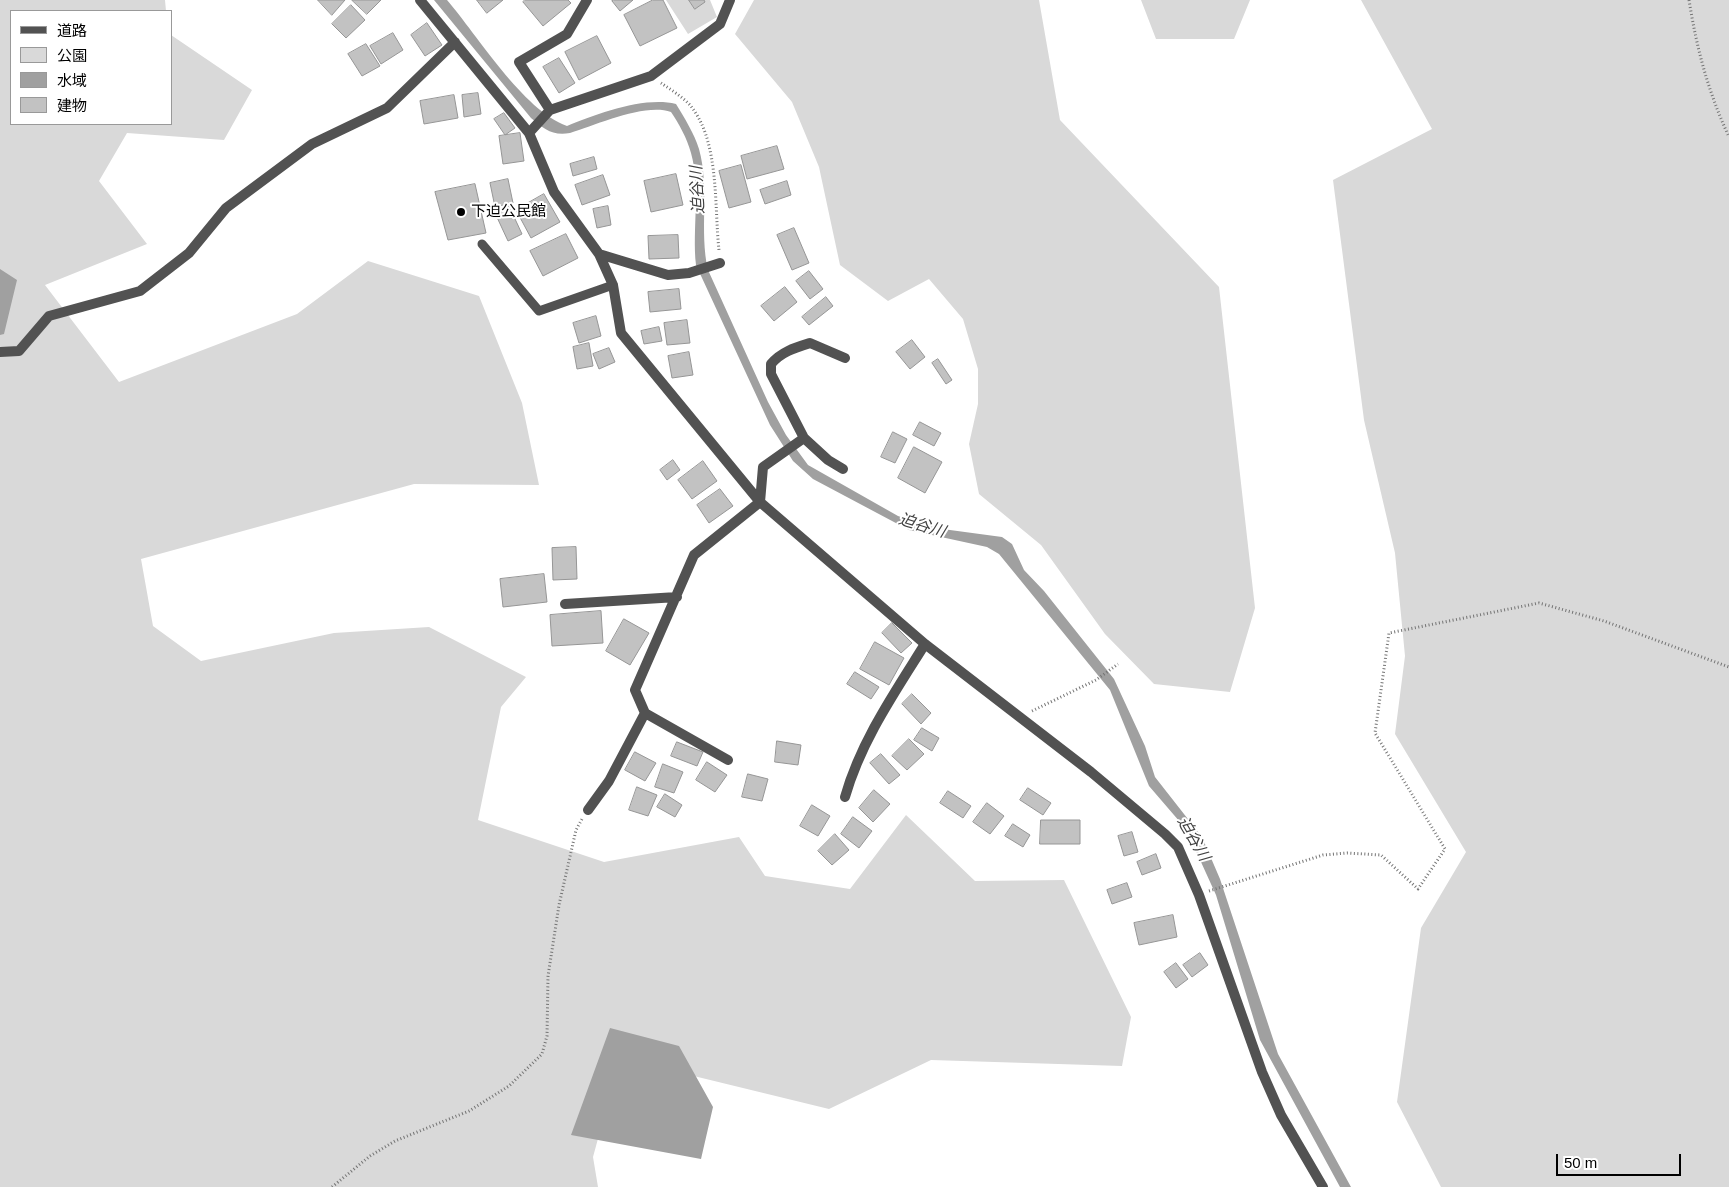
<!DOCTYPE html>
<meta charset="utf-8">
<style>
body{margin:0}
#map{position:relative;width:1729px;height:1187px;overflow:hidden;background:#fff;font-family:Helvetica,"Noto Sans JP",sans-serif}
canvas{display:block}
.legend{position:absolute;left:10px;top:10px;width:162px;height:115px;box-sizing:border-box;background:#fff;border:1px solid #999;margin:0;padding:6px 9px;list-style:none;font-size:15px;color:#000}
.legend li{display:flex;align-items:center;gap:10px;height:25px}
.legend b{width:25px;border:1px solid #999}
.scale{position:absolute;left:1556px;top:1154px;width:125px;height:22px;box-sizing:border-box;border:2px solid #000;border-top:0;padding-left:6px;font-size:15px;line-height:18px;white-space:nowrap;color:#000;-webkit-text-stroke:4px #fff;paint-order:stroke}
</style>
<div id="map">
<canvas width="1729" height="1187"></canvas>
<ul class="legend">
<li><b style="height:6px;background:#525252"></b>道路</li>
<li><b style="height:14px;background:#d9d9d9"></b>公園</li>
<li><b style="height:14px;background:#a0a0a0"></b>水域</li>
<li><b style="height:14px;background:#c2c2c2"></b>建物</li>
</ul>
<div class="scale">50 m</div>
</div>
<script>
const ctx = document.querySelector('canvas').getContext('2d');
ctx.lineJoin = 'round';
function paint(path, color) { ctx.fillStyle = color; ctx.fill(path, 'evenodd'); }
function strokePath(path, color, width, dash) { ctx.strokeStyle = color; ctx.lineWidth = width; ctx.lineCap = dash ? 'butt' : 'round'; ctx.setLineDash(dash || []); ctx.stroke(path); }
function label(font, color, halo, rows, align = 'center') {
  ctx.font = font + ' Helvetica,"Noto Sans JP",sans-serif'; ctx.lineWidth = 4; ctx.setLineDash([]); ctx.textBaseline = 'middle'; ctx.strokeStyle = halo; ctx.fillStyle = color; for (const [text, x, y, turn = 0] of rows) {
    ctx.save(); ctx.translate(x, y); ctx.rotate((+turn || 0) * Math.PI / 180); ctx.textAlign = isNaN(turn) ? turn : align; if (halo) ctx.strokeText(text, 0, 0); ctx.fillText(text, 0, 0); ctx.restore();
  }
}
paint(new Path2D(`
 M0 0H165L166 11H11V124H171V35L252 90 224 140 127 133 99 181 147 244 45 285 119 382 297 314 368 261 479 296 522 403 539 485 414 484 141 559 153 626 201 661 334 633 429 627 526 677 501 707 478 820 604 862 739 837 765 876 850 889 906 815 975 881 1064 880 1131 1017 1122 1066 931 1060 829 1109 620 1058 593 1157 598 1187H0Z
 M666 0H710L717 17 688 34Z
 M754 0H1039L1060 120 1219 287 1255 608 1230 692 1154 684 1105 634 1041 545 979 494 969 444 978 404V369L963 319 929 279 888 301 840 265 819 167 792 102 735 34Z
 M1141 0H1250L1234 39H1156Z
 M1361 0H1729V1187H1441L1397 1102 1421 928 1466 852 1395 734 1405 656 1395 553 1364 420 1333 180 1432 129Z`), '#d9d9d9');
paint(new Path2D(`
 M434 0H447C478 36 523 110 567 126 597 114 644 96 676 104 685 119 694 133 699 149 710 189 699 231 708 270L768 402 786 435 808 465 898 516 924 525 950 530 1002 537 1012 544 1024 570 1044 591 1114 679 1145 746 1155 777 1202 837 1220 879 1278 1054 1351 1187H1340L1260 1040 1216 895 1186 829 1149 786 1110 690 999 554 987 547 909 530 813 479 793 461 770 425 696 265C692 229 701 189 691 153 687 138 679 124 671 112 644 103 597 125 570 133 552 136 544 129 531 118Z
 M0 269 17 280 4 334 0 335Z
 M610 1028 679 1046 713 1107 701 1159 571 1135Z`), '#a0a0a0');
const building = new Path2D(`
 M318 0H345L332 15Z
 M352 0H381L367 14Z
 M477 0H503L487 13Z
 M525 0H568L571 3 543 26 523 2Z
 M614 0H633L620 11 612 1Z
 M653 0H663L677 28 640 46 624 15Z
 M689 0H704L705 2 695 9Z
 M351 5 365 20 346 38 332 24Z
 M427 23 442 45 425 56 411 35Z
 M393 33 403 50 381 64 370 46Z
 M597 36 611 63 579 80 565 52Z
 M366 44 380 66 362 76 348 54Z
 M559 58 575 83 559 93 543 67Z
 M478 93 481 114 464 117 462 95Z
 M454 95 458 118 424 124 420 101Z
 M504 113 515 128 505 135 494 119Z
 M520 133 524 161 503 164 499 136Z
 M777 146 784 169 747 179 741 156Z
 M594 157 597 169 573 176 570 164Z
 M741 165 751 202 729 208 719 171Z
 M676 174 683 205 651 212 644 181Z
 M603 175 610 195 582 205 575 185Z
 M508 179 513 203 495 207 490 183Z
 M787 181 791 195 765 204 760 190Z
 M475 184 486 233 448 240 435 192Z
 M544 194 560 222 531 238 516 210Z
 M509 206 522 234 508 241 495 213Z
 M608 206 611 225 597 228 593 209Z
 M794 228 809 263 792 270 777 235Z
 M566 234 578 258 543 276 530 251Z
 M678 235 679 258 649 259 648 236Z
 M809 271 823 289 810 299 796 281Z
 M785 287 797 302 774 321 761 306Z
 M679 289 681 309 650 312 648 292Z
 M826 297 833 306 809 325 802 317Z
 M596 316 601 336 579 343 573 323Z
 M687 320 690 343 667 345 664 323Z
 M659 327 662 341 644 344 641 331Z
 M912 340 925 357 910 369 896 352Z
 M589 343 593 366 577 369 573 347Z
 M609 348 615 362 599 369 593 354Z
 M689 352 693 375 672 378 668 356Z
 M938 359 952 380 946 384 932 363Z
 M920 422 941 433 934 446 913 435Z
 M893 432 907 439 895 463 881 457Z
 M914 447 942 462 925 493 898 478Z
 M673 460 680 470 667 480 660 470Z
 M703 461 717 481 692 499 678 480Z
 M720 489 733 506 709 523 697 505Z
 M576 547 577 579 553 580 552 548Z
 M544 574 547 602 503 607 500 579Z
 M601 611 603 643 552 646 550 615Z
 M624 619 649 633 630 665 606 651Z
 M892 623 912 643 901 653 882 633Z
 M875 642 904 658 889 685 860 669Z
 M855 672 879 687 871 699 847 684Z
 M912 694 931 713 921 724 902 704Z
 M922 728 939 738 932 751 914 740Z
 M909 739 924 754 907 770 892 756Z
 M777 741 801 745 798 765 775 762Z
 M677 742 703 752 697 766 671 756Z
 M635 752 656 763 645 781 625 770Z
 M881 754 900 775 889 784 870 763Z
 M707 762 727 775 715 792 696 780Z
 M663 764 683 772 674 793 655 787Z
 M748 774 768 779 762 801 742 797Z
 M637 787 657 795 648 816 629 810Z
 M1028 788 1051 803 1043 815 1020 800Z
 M874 790 890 804 873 822 859 808Z
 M948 791 971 806 963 818 940 803Z
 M665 794 682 805 675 817 657 807Z
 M987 803 1004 816 990 834 973 822Z
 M812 805 830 816 818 836 800 826Z
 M853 817 872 831 859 848 841 834Z
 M1041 820H1080V844H1040Z
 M1013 824 1030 835 1023 847 1005 836Z
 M1132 832 1138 852 1124 856 1118 836Z
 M835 834 849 850 832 865 818 851Z
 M1156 854 1161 868 1142 875 1137 862Z
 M1127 883 1132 897 1112 904 1107 890Z
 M1173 915 1177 937 1139 945 1134 923Z
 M1200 953 1208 965 1192 977 1183 965Z
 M1176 963 1188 979 1176 988 1164 972Z`);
paint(building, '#c2c2c2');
strokePath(building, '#969696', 1);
strokePath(new Path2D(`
 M1689 0C1697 50 1708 91 1729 137
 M661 83C670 89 681 96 689 104 720 139 714 206 719 250
 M1032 711 1096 680 1118 664
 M1209 891 1323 855 1347 853 1381 855 1418 889 1445 849 1375 733 1389 633 1539 603 1604 621 1729 667
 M332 1187 370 1156 395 1141 469 1111 509 1086 542 1054 547 1036 548 976 559 905 576 830 582 819`), '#747474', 3, [1, 2.5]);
strokePath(new Path2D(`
 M482 244 539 311 613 285`), '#525252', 9);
strokePath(new Path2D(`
 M420 0 529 133 554 192 599 254 613 285 621 333 760 502 925 644 1091 772 1165 834 1178 847 1199 895 1262 1072 1281 1115 1323 1187
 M550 110 519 62 567 34 587 0
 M529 133 550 110 651 76 720 24 730 0
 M599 254 668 275 689 273 720 263
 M0 352 19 351 49 316 140 291 189 253 226 208 312 144 387 108 455 42
 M843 469 828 460 804 438 771 374V364C781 352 794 348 810 343L845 358
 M565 604 677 597
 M645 713 728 760
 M845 797C861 741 895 692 925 644
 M588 810 609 781 645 713 635 690 694 555 760 502 763 467 804 438`), '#525252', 10);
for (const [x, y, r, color] of [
 [461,212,5,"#000"]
]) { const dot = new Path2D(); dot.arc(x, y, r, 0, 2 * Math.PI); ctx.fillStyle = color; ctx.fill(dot); strokePath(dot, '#fff', 2); }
label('15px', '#000', '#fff', [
 ["下迫公民館",471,212]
], 'left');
label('italic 16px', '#414141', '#fff', [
 ["迫谷川",698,190,-93],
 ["迫谷川",922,526,17],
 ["迫谷川",1193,839,60]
]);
</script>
